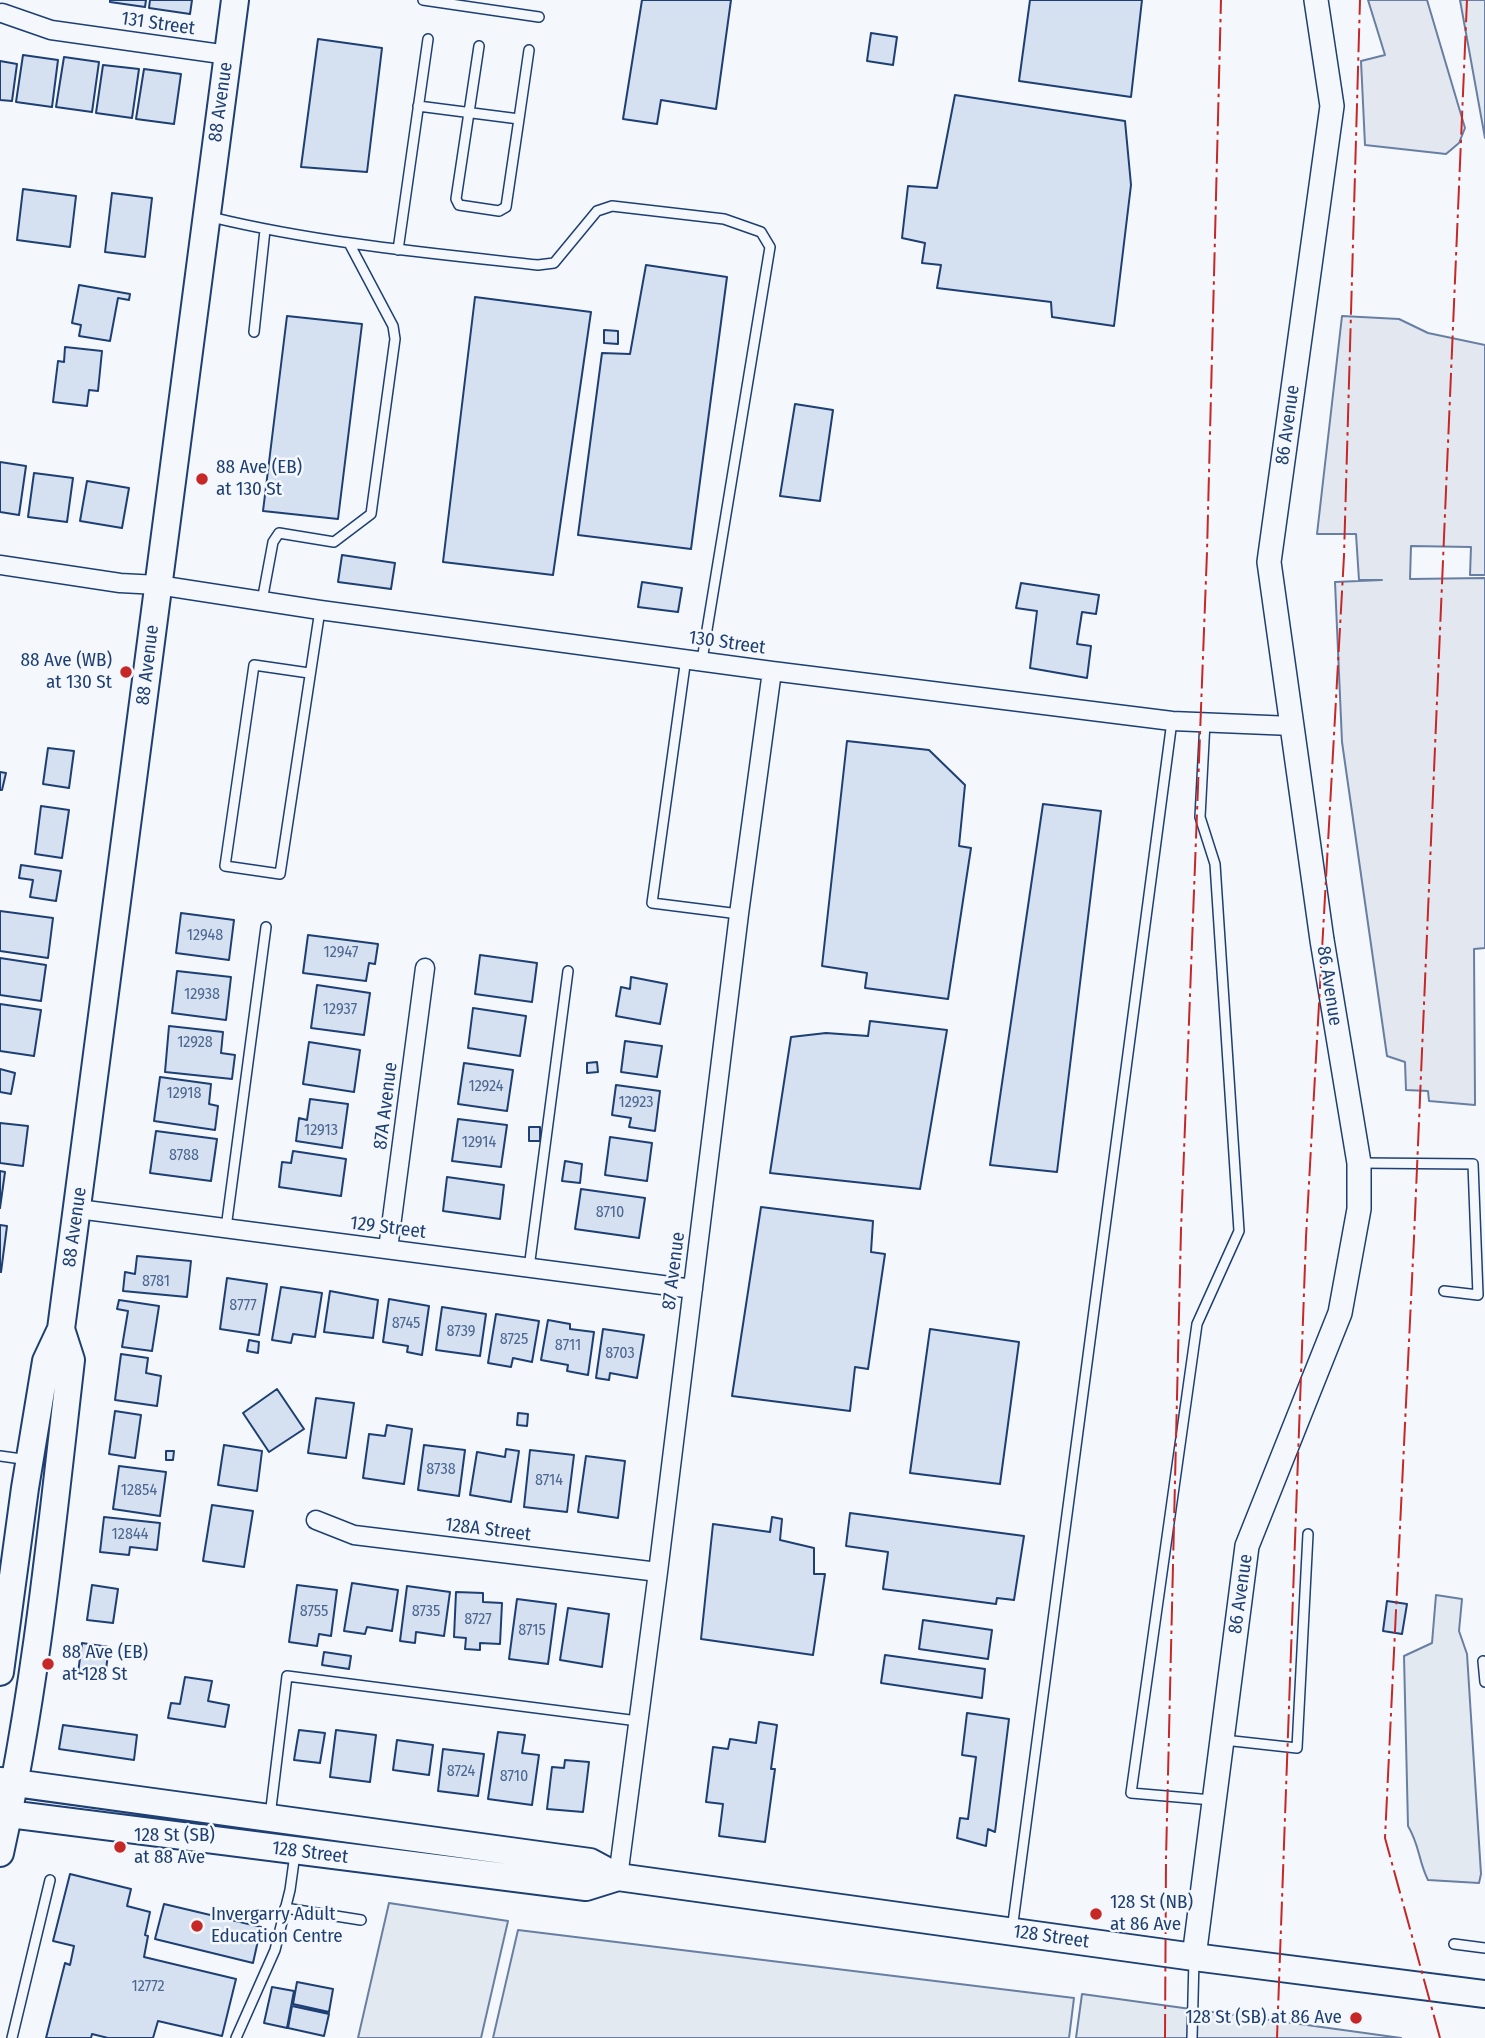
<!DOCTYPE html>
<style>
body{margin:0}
canvas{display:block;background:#f4f7fb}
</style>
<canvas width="1485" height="2038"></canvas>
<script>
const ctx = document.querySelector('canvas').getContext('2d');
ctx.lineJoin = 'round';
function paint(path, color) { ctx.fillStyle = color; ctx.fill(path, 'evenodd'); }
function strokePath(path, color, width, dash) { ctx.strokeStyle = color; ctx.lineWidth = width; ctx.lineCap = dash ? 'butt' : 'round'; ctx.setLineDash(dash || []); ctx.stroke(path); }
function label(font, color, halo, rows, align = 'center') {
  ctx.font = font + ' "Fira Sans Condensed",sans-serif'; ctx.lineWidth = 5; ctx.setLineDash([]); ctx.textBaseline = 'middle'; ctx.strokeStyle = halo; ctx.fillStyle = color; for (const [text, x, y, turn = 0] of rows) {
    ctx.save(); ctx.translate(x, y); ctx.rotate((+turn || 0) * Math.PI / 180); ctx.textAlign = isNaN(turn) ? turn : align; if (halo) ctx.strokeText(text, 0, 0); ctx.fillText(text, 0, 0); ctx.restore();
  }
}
const green = new Path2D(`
 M1460 0H1485V138Z
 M1436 1595 1462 1599 1459 1631 1467 1654 1481 1874 1479 1883 1428 1880C1418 1860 1420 1846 1408 1826L1404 1656 1432 1643Z
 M389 1903 508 1921 481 2038H358Z
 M518 1930 1074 1998 1069 2038H493Z
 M1082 1994 1401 2038H1076Z`);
paint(green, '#e3e9f0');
strokePath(green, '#687fa3', 2);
const parking = new Path2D(`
 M1368 0H1427L1465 128 1459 143 1446 154 1365 145 1361 61 1385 55Z
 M1342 316 1399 319 1428 333 1485 345V575H1470L1471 547 1411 546 1410 579 1485 578V948L1474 949 1475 1105 1429 1101 1428 1091 1406 1090 1405 1062 1387 1056 1342 742 1335 582 1382 580H1359L1356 534H1317Z`);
paint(parking, '#e3e8f0');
strokePath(parking, '#687fa3', 2);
const building = new Path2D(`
 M110 0H146L145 7 110 2Z
 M150 0H192L190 14 149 8Z
 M642 0H731L716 109 661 100 657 124 623 119Z
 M1030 0H1142L1131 97 1019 81Z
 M871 33 897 37 893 65 867 61Z
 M318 39 382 48 367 172 301 167Z
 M23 55 58 60 52 107 16 102Z
 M64 57 99 62 92 112 56 107Z
 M0 61 17 64 12 101 0 100Z
 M103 65 139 69 132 118 96 113Z
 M144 69 181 74 174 124 136 119Z
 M955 95 1125 121 1131 185 1114 326 1052 317 1051 302 937 288 941 265 922 263 925 243 902 238 908 186 937 188Z
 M23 189 76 196 70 247 17 240Z
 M112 193 152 198 145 257 105 252Z
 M646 265 727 277 691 549 578 535 602 353 630 354Z
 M79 285 130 294 129 300 118 298 110 341 79 336 81 325 72 323Z
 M475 297 591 312 553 575 443 562Z
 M287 316 362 324 338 519 263 511Z
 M604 330 618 331V344L604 343Z
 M65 347 102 351 98 391 89 390 87 406 53 402 58 361 64 362Z
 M795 404 833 410 820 501 780 496Z
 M0 462 26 466 19 515 0 512Z
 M34 473 73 478 67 522 28 517Z
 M87 481 129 488 122 528 80 521Z
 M342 555 395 563 391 589 338 582Z
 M642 582 682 588 678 612 638 607Z
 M1021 583 1099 595 1096 614 1082 612 1077 644 1091 646 1087 678 1030 668 1037 611 1016 608Z
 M847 741 929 750 965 785 959 846 971 848 948 999 865 988 867 973 822 966Z
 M48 748 74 751 69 788 43 784Z
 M0 772 6 773 2 790H0Z
 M1043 804 1101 811 1057 1172 990 1165Z
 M41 806 69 810 62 858 35 854Z
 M21 865 61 871 56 901 30 897 33 880 19 878Z
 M0 911 53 918 48 958 0 951Z
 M181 913 234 920 229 960 176 953Z
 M308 935 378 944 375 964 369 963 366 981 303 973Z
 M480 955 537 963 532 1002 475 994Z
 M0 958 46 965 41 1001 0 995Z
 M177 971 231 977 226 1020 172 1013Z
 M631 977 667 984 660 1024 616 1016 621 987 630 989Z
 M317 985 370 993 364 1035 311 1028Z
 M0 1004 41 1010 34 1056 0 1051Z
 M473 1008 526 1016 520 1056 468 1048Z
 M870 1021 947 1030 920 1189 770 1173 791 1037 826 1033 868 1036Z
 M169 1026 223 1032 221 1053 235 1055 232 1079 165 1072Z
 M625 1041 662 1046 657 1077 621 1072Z
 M309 1042 360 1050 354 1092 303 1084Z
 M597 1062 598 1072 587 1073V1063Z
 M464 1063 513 1070 507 1111 458 1104Z
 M0 1069 15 1073 11 1094 0 1092Z
 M160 1077 211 1084 209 1104 218 1106 215 1130 154 1121Z
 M616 1085 660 1091 655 1131 629 1127 631 1118 612 1115Z
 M310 1099 348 1104 342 1148 296 1141 299 1118 307 1120Z
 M458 1119 507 1125 501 1167 452 1161Z
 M0 1123 28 1126 23 1166 0 1163Z
 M529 1127H540V1141H529Z
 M156 1131 217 1139 211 1181 150 1173Z
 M610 1137 652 1143 647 1181 605 1175Z
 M293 1151 346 1159 341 1196 279 1187 282 1162 291 1163Z
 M565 1161 582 1164 580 1183 562 1181Z
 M0 1171 5 1172 0 1208Z
 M447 1177 504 1185 500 1219 443 1211Z
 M581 1189 645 1198 639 1238 575 1229Z
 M761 1207 873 1221 871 1252 885 1254 868 1369 855 1367 850 1411 732 1396Z
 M0 1225 7 1226 1 1272H0Z
 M137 1256 191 1261 187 1297 123 1291 125 1272 135 1274Z
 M227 1278 267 1284 259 1335 220 1329Z
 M281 1287 322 1293 315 1337 293 1334 291 1343 272 1340Z
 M330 1291 378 1300 373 1338 324 1332Z
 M389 1299 429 1306 422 1355 407 1352 408 1346 383 1342Z
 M119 1300 159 1306 152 1351 122 1347 128 1311 117 1309Z
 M442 1307 486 1314 480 1356 436 1350Z
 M496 1314 539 1321 532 1362 513 1358 511 1367 488 1363Z
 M548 1320 570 1324V1329L594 1332 588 1375 567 1371 568 1365 541 1360Z
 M603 1329 644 1335 637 1378 610 1373 609 1380 596 1378Z
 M930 1329 1019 1342 1000 1484 910 1473Z
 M249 1340 259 1342 258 1353 247 1351Z
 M121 1354 148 1358 146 1373 161 1376 157 1406 115 1400Z
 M277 1389 304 1429 269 1452 243 1413Z
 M316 1398 354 1403 346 1458 308 1453Z
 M115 1411 141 1415 135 1458 109 1454Z
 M518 1413 528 1414 527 1426 517 1425Z
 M387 1425 412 1429 404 1484 363 1478 369 1434 385 1436Z
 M224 1445 262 1451 257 1491 218 1485Z
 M424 1445 465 1450 459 1496 418 1490Z
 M506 1449 519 1451 511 1502 470 1495 477 1452 505 1457Z
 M530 1450 574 1455 567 1512 524 1507Z
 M166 1451H174L173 1460H166Z
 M586 1456 625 1461 618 1518 578 1512Z
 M119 1466 166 1472 160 1516 113 1509Z
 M212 1505 253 1511 244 1567 203 1561Z
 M850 1513 1024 1536 1014 1600 997 1598 996 1604 883 1589 888 1552 846 1546Z
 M104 1517 160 1523 157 1550 130 1547 129 1555 100 1552Z
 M772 1517 782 1519 780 1540 814 1548V1574H825L813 1655 701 1639 713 1524 770 1532Z
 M352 1583 398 1590 392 1631 367 1627 365 1634 344 1631Z
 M92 1585 118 1589 113 1623 87 1620Z
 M297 1585 337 1590 331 1636 319 1634 317 1646 289 1642Z
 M407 1586 450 1592 444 1636 416 1632 415 1643 400 1641Z
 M456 1592 483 1593V1602L502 1603 500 1644 480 1643V1650L465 1649 466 1638 454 1637Z
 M517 1599 556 1604 548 1664 509 1659Z
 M1387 1601 1407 1604 1402 1634 1383 1631Z
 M568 1608 609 1614 602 1667 560 1660Z
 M923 1620 992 1630 988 1659 919 1649Z
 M82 1643 109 1647 105 1677 78 1673Z
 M324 1652 351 1656 349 1669 322 1665Z
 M885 1655 985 1669 982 1698 881 1683Z
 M185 1677 212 1681 208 1701 229 1705 225 1727 168 1718 171 1703 180 1704Z
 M967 1713 1009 1719 995 1832 988 1829 986 1846 957 1838 960 1818 968 1819 976 1757 962 1755Z
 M759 1722 777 1725 771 1769H775L765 1842 719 1836 723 1804 706 1802 713 1747 728 1749 730 1739 756 1743Z
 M63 1725 137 1735 134 1760 59 1749Z
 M299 1730 325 1733 320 1763 294 1760Z
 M336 1730 376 1735 370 1782 330 1777Z
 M498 1732 525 1735 522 1753 539 1755 532 1805 488 1799Z
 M397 1740 433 1745 429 1775 393 1770Z
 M443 1749 484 1754 478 1796 438 1791Z
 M565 1760 589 1762 583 1812 547 1809 552 1767 564 1768Z
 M70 1874 131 1889 127 1906 150 1912 145 1935 148 1936 144 1957 236 1979 222 2036 158 2021 153 2038H108L92 2034 91 2038H46L65 1963 70 1965 74 1946 53 1941Z
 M164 1904 261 1927 253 1963 155 1939Z
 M297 1982 333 1989 329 2012 293 2004Z
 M272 1987 294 1991 287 2028 264 2023Z
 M292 2006 329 2014 324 2036 288 2028Z`);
paint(building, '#d5e0f0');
strokePath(building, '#1d3f73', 2);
const service = new Path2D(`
 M423 0 539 17
 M418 106 519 119 506 207 499 211 459 205 456 199 479 46
 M519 119 529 50
 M211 217C318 243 428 253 538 265L554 263 597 211 612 206 724 219 761 232 770 247 702 660
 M398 250 428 39
 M254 332 265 230
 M262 601 273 542 279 533 334 542 371 514 395 339 393 326 349 243
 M686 658 652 903 739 914
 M309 673 254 665 225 866 280 874 320 610
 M1205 722 1200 817 1215 864 1239 1231 1197 1324 1131 1793 1212 1800
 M1361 1163 1473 1164 1478 1295 1444 1291
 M226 1228 266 927
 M529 1268 568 971
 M0 1456 29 1460
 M1483 1661 1485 1682
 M1224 1740 1297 1748 1308 1534
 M270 1816 287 1676 638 1721
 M285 1908 361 1920
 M1012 1930 1172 721
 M1454 1944 1485 1948
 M12 2038 50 1880
 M236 2038 275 1950 290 1890 295 1854
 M1192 2038 1194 1959`);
const minor = new Path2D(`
 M2 13 51 30 228 55
 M0 565 120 583 158 585 320 610 772 671 1172 721 1292 726
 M78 1209 693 1289
 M388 1249 425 968
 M316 1520 354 1535 658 1572
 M618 1877 658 1572 739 914 772 671`);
const tertiary = new Path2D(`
 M1194 1957 1247 1546 1340 1313 1359 1209V1163L1322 940 1269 562 1332 106 1316 0`);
const secondary = new Path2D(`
 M0 1672 25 1488 46 1361 61 1329 235 0
 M0 1781 590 1862 618 1877 1194 1957 1485 1994
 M0 1813 586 1887 618 1877
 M0 1853C36 1691 52 1525 71 1360L61 1329`);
strokePath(service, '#1d3f73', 12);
strokePath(minor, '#1d3f73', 21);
strokePath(tertiary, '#1d3f73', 26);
strokePath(secondary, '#1d3f73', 30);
strokePath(service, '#f4f7fb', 9);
strokePath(minor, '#f4f7fb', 18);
strokePath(tertiary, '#f4f7fb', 23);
strokePath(secondary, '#f4f7fb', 26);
strokePath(new Path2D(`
 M1165 2038 1166 1859 1181 1230 1207 552 1221 0
 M1277 2038 1306 1237 1344 556 1360 0
 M1440 2038 1385 1838 1414 1238 1467 0`), '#c62828', 2, [24, 5, 3.5, 5]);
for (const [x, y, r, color] of [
 [202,479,7,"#c62828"],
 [126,672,7,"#c62828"],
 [48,1664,7,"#c62828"],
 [120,1847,7,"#c62828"],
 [1096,1914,7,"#c62828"],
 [197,1926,7,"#c62828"],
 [1356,2018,7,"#c62828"]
]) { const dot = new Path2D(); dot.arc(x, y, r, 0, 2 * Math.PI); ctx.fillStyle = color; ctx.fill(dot); strokePath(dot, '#f4f7fb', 2.5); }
label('16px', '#4b6792', null, [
 ["12948",205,936],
 ["12947",341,953],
 ["12938",202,995],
 ["12937",340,1010],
 ["12928",195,1043],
 ["12924",486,1087],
 ["12918",184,1094],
 ["12923",636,1103],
 ["12913",321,1131],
 ["12914",479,1143],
 ["8788",184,1156],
 ["8710",610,1213],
 ["8781",156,1282],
 ["8777",243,1306],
 ["8745",406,1324],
 ["8739",461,1332],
 ["8725",514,1340],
 ["8711",568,1346],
 ["8703",620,1354],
 ["8738",441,1470],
 ["8714",549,1481],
 ["12854",139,1491],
 ["12844",130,1535],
 ["8755",314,1612],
 ["8735",426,1612],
 ["8727",478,1620],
 ["8715",532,1631],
 ["8724",461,1772],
 ["8710",514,1777],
 ["12772",148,1987]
]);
label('19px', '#1d3f73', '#f4f7fb', [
 ["131 Street",158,24,8],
 ["88 Avenue",221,102,-82],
 ["86 Avenue",1288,425,-82],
 ["130 Street",727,643,8],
 ["88 Avenue",148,665,-83],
 ["86 Avenue",1329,986,81],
 ["87A Avenue",386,1106,-83],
 ["88 Avenue",75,1227,-82],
 ["129 Street",388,1228,7],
 ["87 Avenue",674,1271,-83],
 ["128A Street",488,1530,7],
 ["86 Avenue",1241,1594,-82],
 ["128 Street",310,1853,7],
 ["128 Street",1051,1937,8]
]);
label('19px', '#1d3f73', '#f4f7fb', [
 ["88 Ave (EB)",216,468],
 ["at 130 St",216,490],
 ["88 Ave (WB)",112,661,"right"],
 ["at 130 St",112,683,"right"],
 ["88 Ave (EB)",62,1653],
 ["at 128 St",62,1675],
 ["128 St (SB)",134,1836],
 ["at 88 Ave",134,1858],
 ["128 St (NB)",1110,1903],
 ["at 86 Ave",1110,1925],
 ["Invergarry Adult",211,1915],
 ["Education Centre",211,1937],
 ["128 St (SB) at 86 Ave",1342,2018,"right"]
], 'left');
</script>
